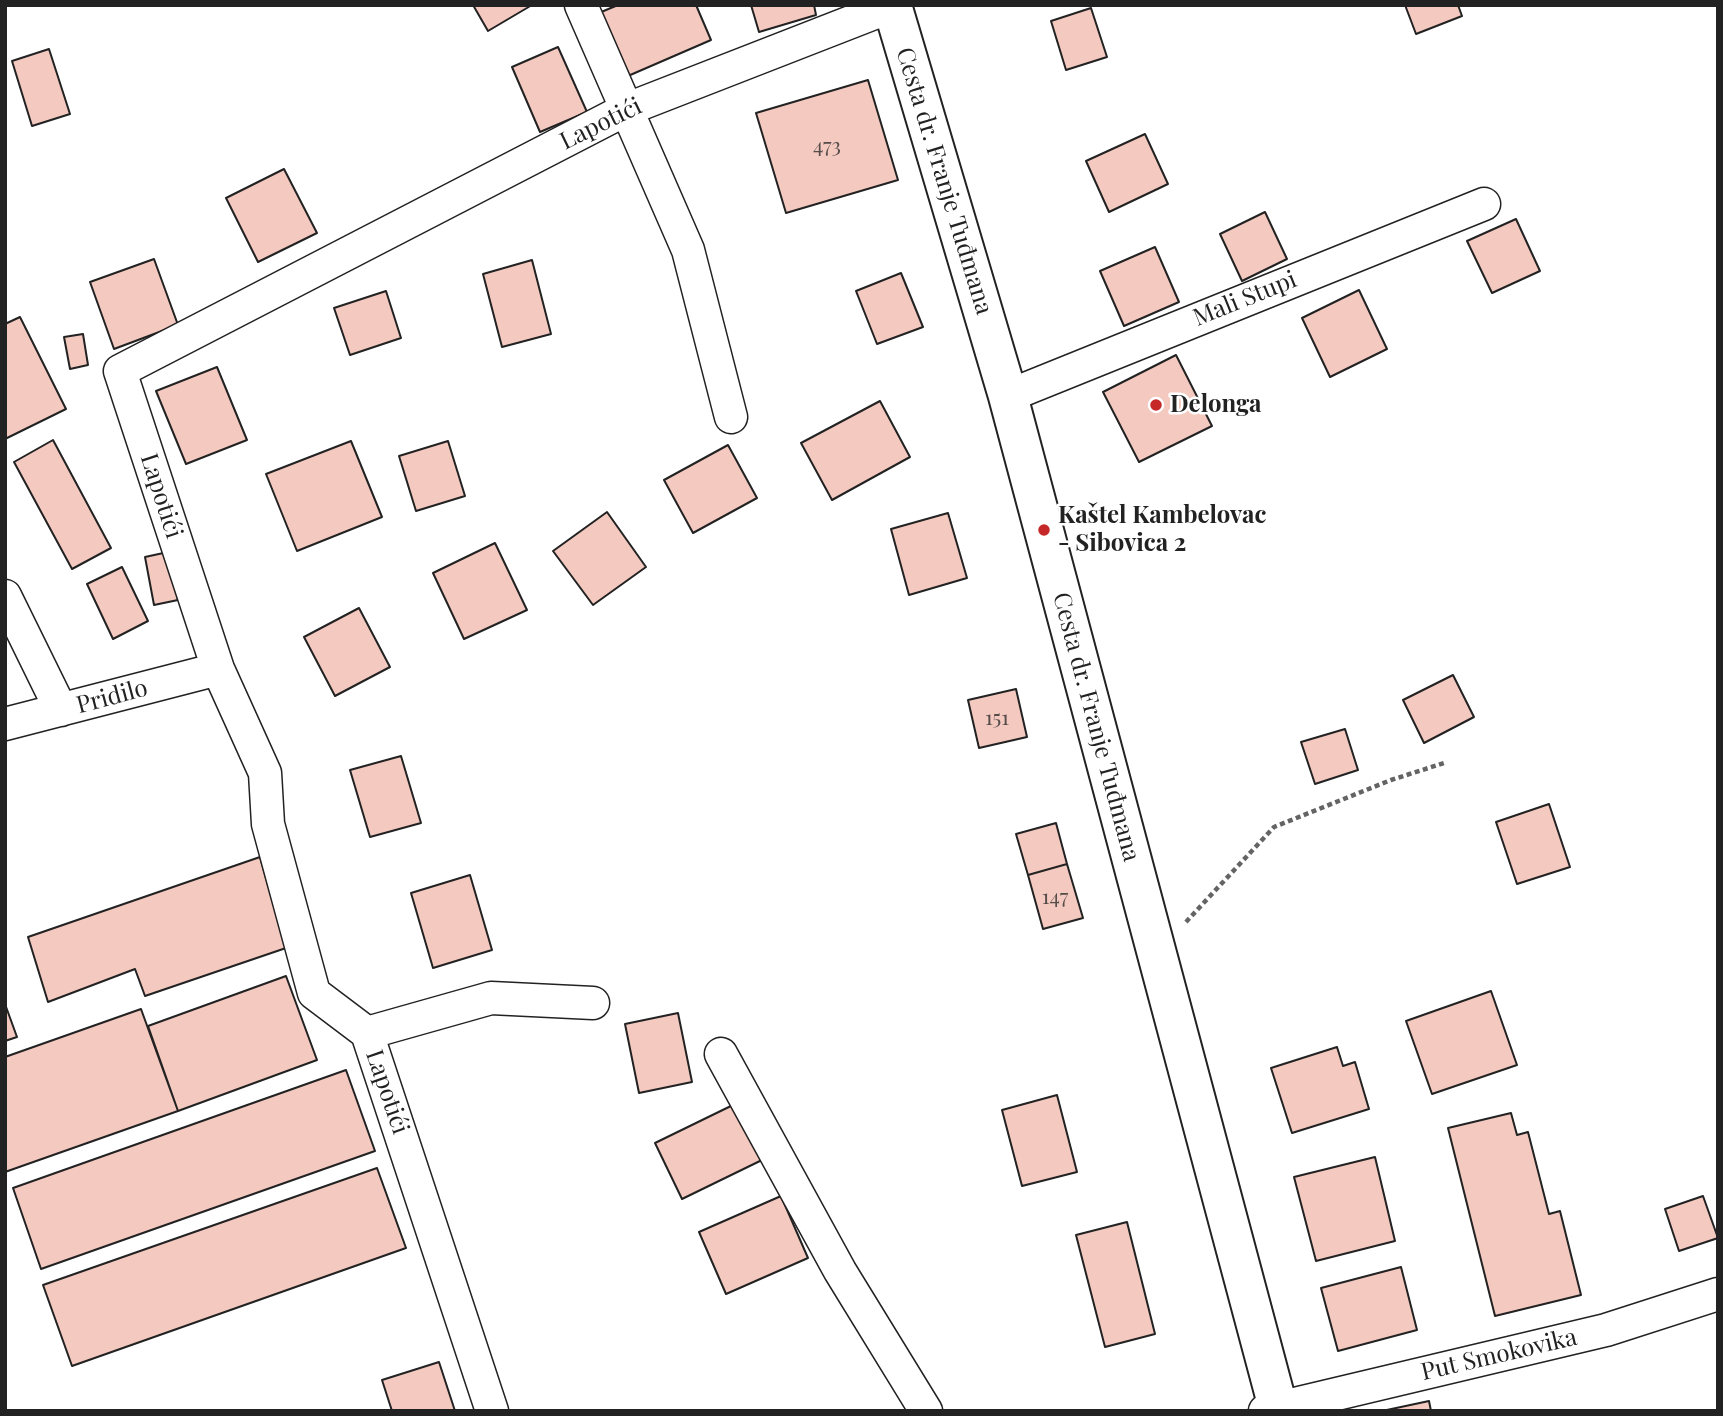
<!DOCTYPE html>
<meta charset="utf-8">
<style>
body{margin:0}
#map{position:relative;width:1723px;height:1416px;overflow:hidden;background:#fff;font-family:"Playfair Display",serif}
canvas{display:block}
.frame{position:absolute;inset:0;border:7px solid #222;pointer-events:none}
</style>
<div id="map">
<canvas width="1723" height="1416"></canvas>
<div class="frame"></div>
</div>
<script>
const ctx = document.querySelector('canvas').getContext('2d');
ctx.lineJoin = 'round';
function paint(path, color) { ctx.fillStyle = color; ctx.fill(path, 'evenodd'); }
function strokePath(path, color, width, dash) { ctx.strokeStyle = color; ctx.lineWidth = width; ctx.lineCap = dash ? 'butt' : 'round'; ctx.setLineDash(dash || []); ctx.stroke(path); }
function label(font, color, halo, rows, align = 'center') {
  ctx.font = font + ' "Playfair Display",serif'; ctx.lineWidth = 5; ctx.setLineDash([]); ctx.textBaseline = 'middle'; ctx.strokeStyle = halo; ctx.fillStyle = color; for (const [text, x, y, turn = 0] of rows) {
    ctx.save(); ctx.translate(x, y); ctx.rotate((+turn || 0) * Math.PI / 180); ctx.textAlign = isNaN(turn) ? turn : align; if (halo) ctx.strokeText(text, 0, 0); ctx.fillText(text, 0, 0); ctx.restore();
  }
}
const building = new Path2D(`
 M473 5H532L488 31Z
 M618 5H696L711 40 621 79 594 15Z
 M751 5H814L816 15 759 32Z
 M1405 5H1458L1462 16 1416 34Z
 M1091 8 1107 57 1066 70 1051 21Z
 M558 47 587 112 540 132 512 67Z
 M49 49 70 114 32 126 12 61Z
 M868 80 898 180 786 213 756 113Z
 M1145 134 1168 184 1109 212 1086 161Z
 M284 169 317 233 258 262 226 198Z
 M1265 212 1287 259 1242 281 1220 234Z
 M1516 219 1540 271 1492 293 1467 241Z
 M1155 247 1179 302 1124 326 1100 271Z
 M154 259 178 325 114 349 90 282Z
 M532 260 551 334 502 347 483 274Z
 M901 273 923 327 877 344 856 291Z
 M1359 290 1387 349 1330 377 1302 318Z
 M386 291 401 338 350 355 334 308Z
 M20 317 66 409 5 439V324Z
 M83 334 88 365 70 369 64 337Z
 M1176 355 1212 426 1139 462 1103 392Z
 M217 367 247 440 186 464 156 391Z
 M880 401 910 457 832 500 801 443Z
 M53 440 111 548 72 569 14 462Z
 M351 441 382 517 297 551 266 474Z
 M448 441 465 496 416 511 399 456Z
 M728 445 757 498 693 533 664 480Z
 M607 512 646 567 593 605 553 551Z
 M948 513 967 578 909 595 891 529Z
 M495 543 527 610 464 639 433 573Z
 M168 552 178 600 154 605 145 557Z
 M122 567 148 621 113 639 87 584Z
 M359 608 390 667 335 696 304 637Z
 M1453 675 1474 717 1424 743 1403 700Z
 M1016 689 1027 737 979 748 968 700Z
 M1345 729 1358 770 1315 784 1301 742Z
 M401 756 421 823 370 837 350 770Z
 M1549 804 1570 867 1517 884 1496 822Z
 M1056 823 1067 864 1028 875 1016 834Z
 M260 857 286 948 145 996 135 969 48 1002 28 937Z
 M1067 864 1083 918 1043 929 1028 875Z
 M470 875 492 950 433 968 411 893Z
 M286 976 317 1060 178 1111 148 1026Z
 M1491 991 1517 1065 1432 1094 1406 1021Z
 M5 1004 17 1037 5 1041Z
 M141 1009 178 1111 5 1172V1057Z
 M678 1013 692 1082 639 1093 625 1024Z
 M1337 1047 1343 1066 1355 1062 1369 1109 1292 1133 1271 1068Z
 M346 1070 375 1151 41 1269 13 1188Z
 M1057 1095 1077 1172 1022 1186 1002 1110Z
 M735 1104 762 1160 682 1199 655 1143Z
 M1511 1113 1517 1135 1528 1132 1549 1214 1560 1211 1581 1295 1495 1316 1448 1128Z
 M1375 1157 1395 1241 1316 1261 1294 1177Z
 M377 1168 406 1248 72 1366 43 1285Z
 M781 1196 808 1258 726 1294 699 1232Z
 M1703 1196 1718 1238 1679 1251 1665 1209Z
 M1127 1222 1155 1334 1105 1347 1076 1235Z
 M1401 1267 1417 1330 1338 1351 1321 1288Z
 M439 1362 455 1411H392L382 1380Z
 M1429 1401 1431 1411H1382Z`);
paint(building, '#f3c9c0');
strokePath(building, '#222', 2);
const street = new Path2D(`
 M581 5 688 250 731 417
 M1008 396 1484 204
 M5 596 61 710
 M5 724 218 669
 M367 1033 491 998 593 1003
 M721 1054 840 1271 926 1411
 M492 1411 367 1033 314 993 268 824 265 773 218 669 120 371 625 110 892 6
 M1265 1411 1606 1330 1718 1294`);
const secondary = new Path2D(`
 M892 5 1008 396 1279 1411`);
strokePath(street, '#222', 35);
strokePath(secondary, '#222', 42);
strokePath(new Path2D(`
 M1186 922 1274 827 1391 780 1444 763`), '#646464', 4.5, [5, 3.5]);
strokePath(street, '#fff', 32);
strokePath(secondary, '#fff', 38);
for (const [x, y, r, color] of [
 [1156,405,7,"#c62828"],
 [1044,530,7,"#c62828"]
]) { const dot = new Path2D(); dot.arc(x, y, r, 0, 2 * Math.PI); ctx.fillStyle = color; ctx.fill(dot); strokePath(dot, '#fff', 2.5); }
label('21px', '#564c4a', null, [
 ["473",827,146],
 ["151",997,718],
 ["147",1055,897]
]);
label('24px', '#222', '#fff', [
 ["Lapotići",601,124,-26],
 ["Cesta dr. Franje Tuđmana",944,181,73],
 ["Mali Stupi",1245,299,-22],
 ["Lapotići",161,496,72],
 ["Pridilo",112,697,-15],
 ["Cesta dr. Franje Tuđmana",1096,727,75],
 ["Lapotići",387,1092,71],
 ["Put Smokovika",1499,1355,-13]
]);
label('bold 24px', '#222', '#fff', [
 ["Delonga",1170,405],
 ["Kaštel Kambelovac",1058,516],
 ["- Sibovica 2",1058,544]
], 'left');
</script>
